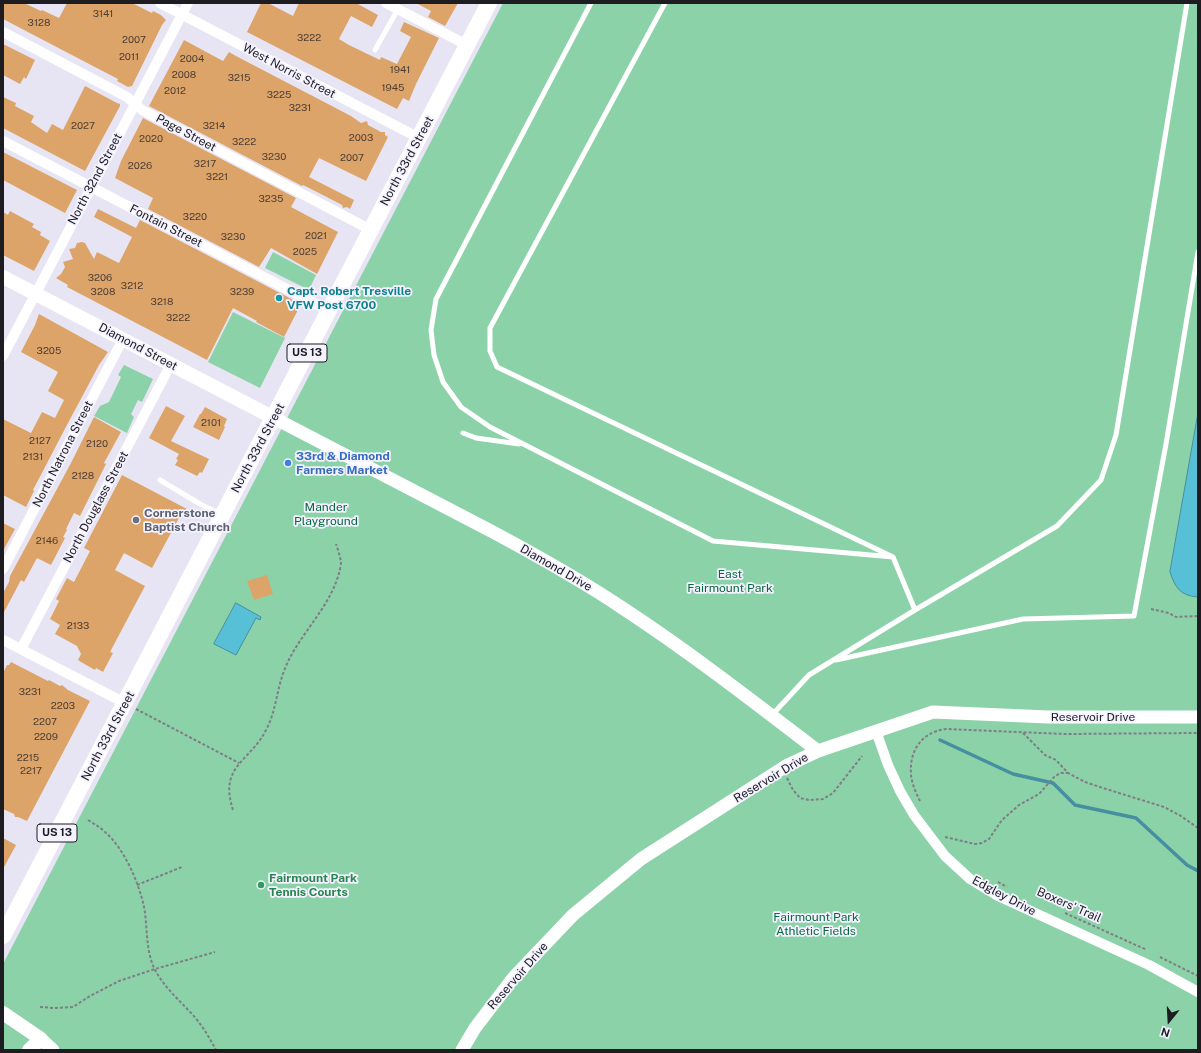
<!DOCTYPE html>
<style>
body{margin:0}
#map{position:relative;width:1201px;height:1053px;overflow:hidden;background:#e7e5f3;font-family:"Public Sans",sans-serif}
canvas{display:block}
.frame{position:absolute;inset:0;border:4px solid #1d1c21;pointer-events:none}
.north{position:absolute;left:1149px;top:1001px;width:40px;height:40px;-webkit-text-stroke:3px #f4f2fe;paint-order:stroke;rotate:198deg;font-size:11px;font-weight:700;line-height:16px;text-align:center;color:#1d1c21}
.north::after{content:'';display:block;margin:auto;width:14px;height:18px;background:#1d1c21;clip-path:polygon(50% 0,100% 100%,50% 72%,0 100%)}
</style>
<div id="map">
<canvas width="1201" height="1053"></canvas>
<div class="frame"></div>
<div class="north">N</div>
</div>
<script>
const ctx = document.querySelector('canvas').getContext('2d');
ctx.lineJoin = 'round';
function paint(path, color) { ctx.fillStyle = color; ctx.fill(path, 'evenodd'); }
function strokePath(path, color, width, dash) { ctx.strokeStyle = color; ctx.lineWidth = width; ctx.lineCap = dash ? 'butt' : 'round'; ctx.setLineDash(dash || []); ctx.stroke(path); }
function label(font, color, halo, rows, align = 'center') {
  ctx.font = font + ' "Public Sans",sans-serif'; ctx.lineWidth = 3.5; ctx.setLineDash([]); ctx.textBaseline = 'middle'; ctx.strokeStyle = halo; ctx.fillStyle = color; for (const [text, x, y, turn = 0] of rows) {
    ctx.save(); ctx.translate(x, y); ctx.rotate((+turn || 0) * Math.PI / 180); ctx.textAlign = isNaN(turn) ? turn : align; if (halo) ctx.strokeText(text, 0, 0); ctx.fillText(text, 0, 0); ctx.restore();
  }
}
paint(new Path2D(`
 M503 3H1198V1050H3V964Z
 M273 252 316 275 309 290 265 268Z
 M233 312 285 338 260 388 208 362Z
 M124 365 153 379 142 402 138 400 131 414 134 417 127 433 94 416 100 406 109 402 121 377 118 375Z`), '#8cd2a9');
const water = new Path2D(`
 M1198 413V597C1181 596 1175 588 1170 572Z
 M236 603 261 617 260 620 256 618 236 655 214 644Z`);
paint(water, '#58c0d6');
strokePath(water, '#468fa0', 1);
strokePath(new Path2D(`
 M940 740 1013 774 1053 783 1075 805 1136 818 1187 865 1198 871`), '#468fa0', 3.5);
paint(new Path2D(`
 M3 3H24L41 11 42 10 59 18 67 3H132L152 13 153 11 161 15 166 20 162 25 132 86 128 87 117 81 118 79 91 65 3 19Z
 M261 3H268L293 16 299 3H356L378 15 372 27 351 16 339 39 349 45 380 60 381 57 397 64 411 37 400 31 404 22 439 38 416 84 409 101 403 98 397 109 247 32Z
 M416 3H458L445 26 428 17 431 11Z
 M184 40 223 61 229 52 236 56 351 116 361 123 367 121 368 125 381 132H385V135L388 137 366 181 319 158 309 177 354 200 350 209 347 207 343 208 342 205 317 192 303 185 302 186 149 106Z
 M3 44 35 60 26 79 24 77 20 84 3 75Z
 M85 86 117 103 120 104V106L85 171 3 128V97L16 103 15 106 34 116 31 122 47 133 52 124 63 130Z
 M143 118 296 198 291 207 338 232 317 274 271 248 259 267 148 209 153 198 115 178 121 161Z
 M3 152 77 190 65 213 3 180Z
 M98 209 136 228 140 220 142 221 301 304 284 337 256 322 257 321 233 308 207 360 67 287 68 285 56 278 61 274 65 267 63 262 73 259 69 249 75 248 77 243 82 242 85 243 94 259 97 252 119 263 132 237 94 217Z
 M10 211 34 224 32 227 41 232 40 235 50 241 34 271 3 255V212L8 215Z
 M39 314 108 352 99 365 68 423 33 490 34 491 26 507 3 495V419L31 433 42 412 55 418 64 400 48 391 58 372 21 352 35 325Z
 M166 406 185 416 171 441 209 459 202 473 200 472 197 476 175 465 178 460 176 459 179 454 149 438Z
 M205 407 227 419 224 426 225 427 219 440 193 427 200 414H201Z
 M94 417 121 432 104 463 106 464 80 516 74 513 66 529 67 530 63 537 65 538 51 565 37 558 24 582 21 580 3 614V593L9 582 10 576 71 463Z
 M122 475 187 509 181 519 179 518 152 568 124 553 115 570 145 586 110 652 113 653 103 672 96 668 95 670 81 662 78 660 81 654 77 646 55 634 60 625 50 619 59 601 56 599 67 578 74 582 90 551 84 548Z
 M3 523 15 529 3 551Z
 M267 575 273 594 254 600 247 581Z
 M11 662 48 681 49 680 60 686 62 685 68 690 90 701 27 821 18 817H15L14 814 3 809V673L7 665H9Z
 M3 838 16 845 3 869Z`), '#dda46a');
strokePath(new Path2D(`
 M1151 609 1169 613 1176 617 1198 616
 M136 709 239 763
 M1023 733 1045 755 1056 760 1068 773 1085 782 1103 788 1164 807 1181 816 1198 828
 M787 778 793 790 800 798 809 800 823 799 833 793 862 756
 M920 801C916 793 912 784 911 775 909 750 922 732 946 729L1065 734 1198 733
 M233 810C218 764 252 762 268 726 276 709 277 689 284 671 297 636 329 610 339 573 340 570 341 565 341 562 340 556 338 550 336 544
 M88 820C94 824 100 827 105 832 124 848 139 883 144 907 148 929 145 949 155 970 165 988 179 1000 192 1014 202 1025 209 1037 216 1050
 M945 837 975 844 982 843 989 839 1002 820 1019 805 1039 794 1055 776 1061 773H1068
 M998 882 1007 887
 M137 885 182 867
 M1065 913 1147 950
 M1160 957 1198 976
 M40 1007 54 1008 73 1007 90 996 119 981 155 969 215 952`), '#7f7d87', 2, [3, 2]);
strokePath(new Path2D(`
 M591 3 436 299 431 330 434 355 443 382 461 407 490 427 713 541 893 557
 M665 3 490 328V351L497 367 893 557 915 610
 M375 50 398 9
 M463 433 476 438 519 444
 M160 480 200 504 220 514
 M836 660 1023 619 1134 616 1166 444 1198 252
 M772 715 809 675 915 610 1057 526 1101 480 1116 435 1187 3`), '#fff', 5);
strokePath(new Path2D(`
 M160 3 419 138
 M386 3 467 45
 M3 32 127 97 142 110 371 230
 M3 141 329 311
 M3 356 188 3
 M3 569 123 339
 M3 640 125 703
 M21 649 171 364
 M876 731 888 765 900 791 914 815 945 856 970 879 998 896 1149 965 1198 992`), '#fff', 10);
strokePath(new Path2D(`
 M274 418 491 531C536 555 581 580 624 609 691 653 754 702 818 751
 M41 1039 53 1050
 M462 1050 475 1028 514 977 573 915 641 859 786 766 818 751 933 712 1048 717H1198`), '#fff', 13);
strokePath(new Path2D(`
 M3 277 274 418
 M3 1013 41 1039 29 1050`), '#fff', 14);
strokePath(new Path2D(`
 M3 936 489 3`), '#fff', 16);
for (const [x, y, r, color] of [
 [279,298,4,"#0f9aa8"],
 [288,463,4,"#3f7fe0"],
 [136,520,4,"#6b7280"],
 [261,885,4,"#2e9e5b"]
]) { const dot = new Path2D(); dot.arc(x, y, r, 0, 2 * Math.PI); ctx.fillStyle = color; ctx.fill(dot); strokePath(dot, '#f4f2fe', 1.5); }
label('10px', '#4d3e33', null, [
 ["3141",103,14],
 ["3128",39,23],
 ["3222",309,38],
 ["2007",134,40],
 ["2011",129,57],
 ["2004",192,59],
 ["1941",400,70],
 ["2008",184,75],
 ["3215",239,78],
 ["1945",393,88],
 ["2012",175,91],
 ["3225",279,95],
 ["3231",300,108],
 ["2027",83,126],
 ["3214",214,126],
 ["2003",361,138],
 ["2020",151,139],
 ["3222",244,142],
 ["3230",274,157],
 ["2007",352,158],
 ["3217",205,164],
 ["2026",140,166],
 ["3221",217,177],
 ["3235",271,199],
 ["3220",195,217],
 ["2021",316,236],
 ["3230",233,237],
 ["2025",305,252],
 ["3206",100,278],
 ["3212",132,286],
 ["3208",103,292],
 ["3239",242,292],
 ["3218",162,302],
 ["3222",178,318],
 ["3205",49,351],
 ["2101",211,423],
 ["2127",40,441],
 ["2120",97,444],
 ["2131",33,457],
 ["2128",83,476],
 ["2146",47,541],
 ["2133",78,626],
 ["3231",30,692],
 ["2203",63,706],
 ["2207",45,722],
 ["2209",46,737],
 ["2215",28,758],
 ["2217",31,771]
]);
for (const [x, y, w] of [
 [307,353,40],
 [57,833,40]
]) { const box = new Path2D(); box.roundRect(x - w / 2, y - 9, w, 18, 3); ctx.fillStyle = '#f4f2fe'; ctx.fill(box); strokePath(box, '#1d1c21', 1); }
label('bold 11px', '#1d1c21', null, [
 ["US 13",307,353],
 ["US 13",57,833]
]);
label('12px', '#1d1c21', '#f4f2fe', [
 ["West Norris Street",289,71,28],
 ["Page Street",186,133,28],
 ["North 33rd Street",407,161,-62],
 ["North 32nd Street",95,179,-62],
 ["Fontain Street",166,226,27],
 ["Diamond Street",138,347,28],
 ["North 33rd Street",258,448,-62],
 ["North Natrona Street",63,454,-63],
 ["North Douglass Street",96,507,-62],
 ["Diamond Drive",556,568,30],
 ["Reservoir Drive",1093,717],
 ["North 33rd Street",108,736,-62],
 ["Reservoir Drive",771,778,-31],
 ["Edgley Drive",1004,896,28],
 ["Boxers' Trail",1069,905,24],
 ["Reservoir Drive",518,976,-49]
]);
label('bold 12px', '#0d838f', '#f4f2fe', [
 ["Capt. Robert Tresville",287,291],
 ["VFW Post 6700",287,305]
], 'left');
label('bold 12px', '#366cbe', '#f4f2fe', [
 ["33rd & Diamond",296,456],
 ["Farmers Market",296,470]
], 'left');
label('12px', '#08683f', '#f4f2fe', [
 ["Mander",326,507],
 ["Playground",326,521],
 ["East",730,574],
 ["Fairmount Park",730,588],
 ["Fairmount Park",816,917],
 ["Athletic Fields",816,931]
]);
label('bold 12px', '#5b616d', '#f4f2fe', [
 ["Cornerstone",144,513],
 ["Baptist Church",144,527]
], 'left');
label('bold 12px', '#27864d', '#f4f2fe', [
 ["Fairmount Park",269,878],
 ["Tennis Courts",269,892]
], 'left');
</script>
